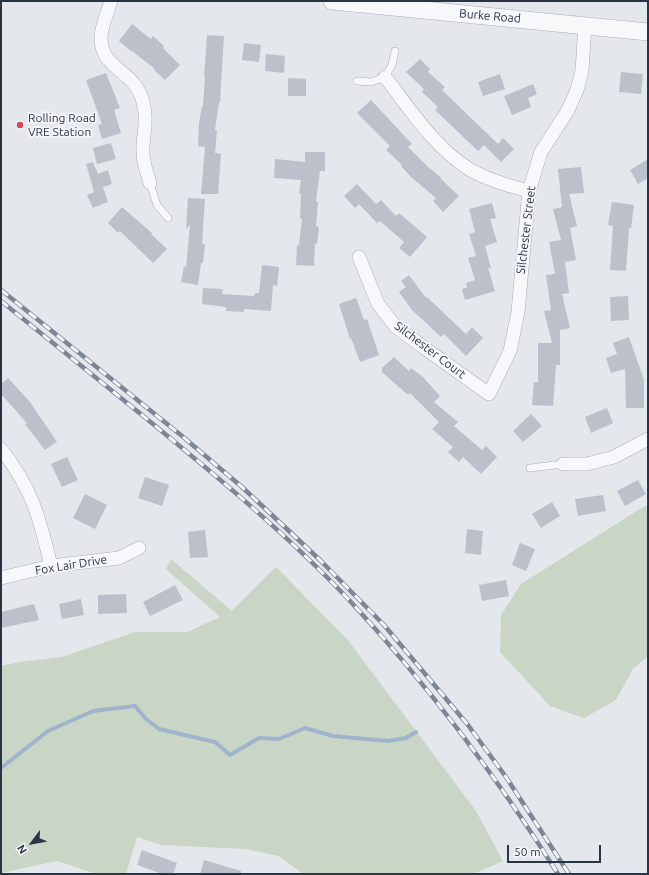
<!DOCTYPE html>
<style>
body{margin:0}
#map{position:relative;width:649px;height:875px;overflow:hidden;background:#e4e7ec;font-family:Ubuntu,sans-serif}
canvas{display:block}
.frame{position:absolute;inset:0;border:2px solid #2b3445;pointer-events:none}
.north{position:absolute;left:12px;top:823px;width:40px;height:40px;-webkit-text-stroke:3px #f4f6f9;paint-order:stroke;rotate:238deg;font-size:11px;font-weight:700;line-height:16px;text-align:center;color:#2b3445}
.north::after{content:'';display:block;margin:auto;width:14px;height:18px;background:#2b3445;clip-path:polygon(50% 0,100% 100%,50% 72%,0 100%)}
.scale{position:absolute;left:507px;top:845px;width:94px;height:18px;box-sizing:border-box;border:2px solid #2b3445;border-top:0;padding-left:5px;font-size:12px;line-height:14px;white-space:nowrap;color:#2b3445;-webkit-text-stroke:3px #f4f6f9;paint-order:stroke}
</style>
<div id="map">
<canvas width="649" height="875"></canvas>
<div class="frame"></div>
<div class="north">N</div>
<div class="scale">50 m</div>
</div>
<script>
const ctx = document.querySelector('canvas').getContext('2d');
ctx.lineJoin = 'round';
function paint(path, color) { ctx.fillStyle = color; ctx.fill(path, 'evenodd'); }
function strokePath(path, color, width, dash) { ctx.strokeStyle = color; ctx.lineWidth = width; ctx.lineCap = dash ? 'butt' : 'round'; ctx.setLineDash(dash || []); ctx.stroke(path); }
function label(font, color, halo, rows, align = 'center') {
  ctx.font = font + ' Ubuntu,sans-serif'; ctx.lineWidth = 3.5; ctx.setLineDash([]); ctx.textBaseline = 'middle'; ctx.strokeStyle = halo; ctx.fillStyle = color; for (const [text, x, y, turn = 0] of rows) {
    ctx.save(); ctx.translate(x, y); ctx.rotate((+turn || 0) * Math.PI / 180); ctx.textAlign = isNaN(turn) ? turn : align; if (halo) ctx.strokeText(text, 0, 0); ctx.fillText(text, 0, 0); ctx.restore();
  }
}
paint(new Path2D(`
 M648 506V656L633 669 616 700 584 718 550 706 500 652 501 615 521 584 643 507Z
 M171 559 232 611 276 567 347 639 476 811 503 861 473 874H303L279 856 245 849 161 845 137 837 126 874H97L57 861 1 873V666L19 662 62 657 135 632H187L220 617 166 569Z`), '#c9d6c5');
strokePath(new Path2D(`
 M1 768 48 731 93 711 135 706 146 719 159 729 215 742 230 755 259 738 279 739 305 728 333 736 388 741 406 738 416 732`), '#9fb4cc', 4);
paint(new Path2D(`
 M132 24 151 39 153 36 164 46 163 48 180 65 165 80 154 70 155 69 131 50V51L119 41Z
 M207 35 224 36 220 102H219L215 130H217L215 153 221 154 218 194H201L205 147 198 146 199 123 202 106H203L205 77H204Z
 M244 43 261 45 259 62 242 60Z
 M266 54 285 56 284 73 265 71Z
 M420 59 430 69 428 72 445 87 442 90 498 144 503 138 514 149 501 162 484 145 478 151 435 110 438 107 422 92 424 89 406 72Z
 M621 72 643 74 641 94 619 92Z
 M106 73 120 108 114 110 121 133 102 139 98 125 102 124 86 80Z
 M500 74 505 89 483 96 478 82Z
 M288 78 306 79V96H288Z
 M533 84 537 94 528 98 531 107 512 115 504 96Z
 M371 100 412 144 408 147 430 169H431L441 178V179L459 196 443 212 433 201 436 198 411 177 401 166 402 165 386 150 390 146 357 113Z
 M111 143 116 159 97 164 93 148Z
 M305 152H325V171H320L316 201 318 202 316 226 319 227 317 244 315 243 314 266 296 265 297 245H299L302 219H300L301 194H299L301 180 274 178 275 159 305 162Z
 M648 159V178L638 184 630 170Z
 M93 162 98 174 108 170 112 184 103 187 108 202 93 208 87 195 94 192 86 164Z
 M581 167 584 193 569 194 577 226 570 228 576 260 565 262 569 293 562 294 570 328 560 330V365H556L553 406 532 405 534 382H538V343H552L544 311 551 310 546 275 555 274 549 242 561 240 553 209 562 207 558 169Z
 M357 184 376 204 381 200 396 216 399 213 427 237 410 257 399 248 404 242 380 221 377 223 359 204 355 208 344 196Z
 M188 198 205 199 202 244H205L203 263H201L198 285 181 282 184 266 186 268 190 225 186 229Z
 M612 202 634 205 631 228H629L626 271 610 270 613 226 608 225Z
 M492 203 496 218 490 219 497 242 485 246 491 268H488L495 291 465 300 462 289 467 288 466 283 475 280 468 258 476 256 469 234 475 232 469 209Z
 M122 207 153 234H151L167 249 153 263 120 231 118 233 108 223Z
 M262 265 279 267 277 286 273 285 271 311 244 309V312L226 311V307L202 304 203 288 223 289 222 294 254 296 255 293H259Z
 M409 275 426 298 427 297 466 334 472 327 483 338 466 356 444 334 441 337 423 320 412 310 399 292 406 287 401 281Z
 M628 296 629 320 611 321 610 297Z
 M356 298 364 320 367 319 379 355 360 362 351 338 350 339 339 304Z
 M629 337 644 380V408H626L625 369 611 373 606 358 617 354 613 343Z
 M394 357 409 371 411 368 423 377 440 396 434 402 458 422 454 426 482 450 486 446 497 457 481 474 463 457 459 462 448 452 453 447 432 429 439 422 410 393 408 395 382 372V368Z
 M8 378 30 402 57 442 45 450 25 424 27 423 1 394V384Z
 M607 408 613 423 591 433 585 417Z
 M531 414 542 426 523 442 513 431Z
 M67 457 78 480 62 487 51 464Z
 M145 477 169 485 162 506 138 498Z
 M638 480 646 494 625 506 617 491Z
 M85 494 107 505 95 529 73 518Z
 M603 495 606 511 578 516 575 499Z
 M552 502 560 516 541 528 532 514Z
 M467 529 483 531 481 555 465 553Z
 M205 530 208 557 190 558 188 532Z
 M520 543 535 549 526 571 512 565Z
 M506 580 509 596 482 601 479 585Z
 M175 585 183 600 150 616 143 602Z
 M126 594 127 613 98 614V595Z
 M81 599 84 615 62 619 59 604Z
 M34 604 39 620 1 628V612Z
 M142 850 177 863 173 874H162L137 865Z
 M204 860 241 871V874H200Z`), '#bbc0ca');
const service = new Path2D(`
 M357 81 371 82 385 77 392 65 395 51
 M150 183 157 205 168 218
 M530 468 563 464`);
const minor = new Path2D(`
 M111 1C108 12 102 24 101 36 100 63 122 68 135 85 140 92 143 99 144 107 148 122 142 138 143 153 143 163 147 173 150 183
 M385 77C410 109 434 147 469 169 487 180 509 186 529 191
 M359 257 378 304 395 326 423 347 489 394 510 351 518 312 529 191 541 152 567 112 577 90 582 71 585 25
 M1 449C32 488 40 519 51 566
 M563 464H587L614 457 648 439
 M1 578 51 566 119 558 139 548`);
const tertiary = new Path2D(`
 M332 1 648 32`);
strokePath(service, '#a9aeb7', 8);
strokePath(minor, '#a9aeb7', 14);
strokePath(tertiary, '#a9aeb7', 18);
strokePath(service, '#f7f8fa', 7);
strokePath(minor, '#f7f8fa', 13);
strokePath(tertiary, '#f7f8fa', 17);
const rail = new Path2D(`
 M1 290 182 436 242 487 320 560 384 625 468 725 506 777 569 874
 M1 301C48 339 95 377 142 415 214 474 286 533 350 601 428 685 497 777 558 874`);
strokePath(rail, '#7d8696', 4.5);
strokePath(rail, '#f4f6f9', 3, [9]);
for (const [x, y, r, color] of [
 [20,125,4,"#d1495b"]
]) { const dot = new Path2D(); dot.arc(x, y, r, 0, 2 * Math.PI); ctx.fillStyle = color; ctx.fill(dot); strokePath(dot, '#f4f6f9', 1.5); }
label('12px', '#2b3445', '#f4f6f9', [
 ["Burke Road",490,16,5],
 ["Silchester Street",526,230,-83],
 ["Silchester Court",430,350,37],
 ["Fox Lair Drive",71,565,-9]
]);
label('12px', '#2b3445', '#f4f6f9', [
 ["Rolling Road",28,118],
 ["VRE Station",28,132]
], 'left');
</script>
